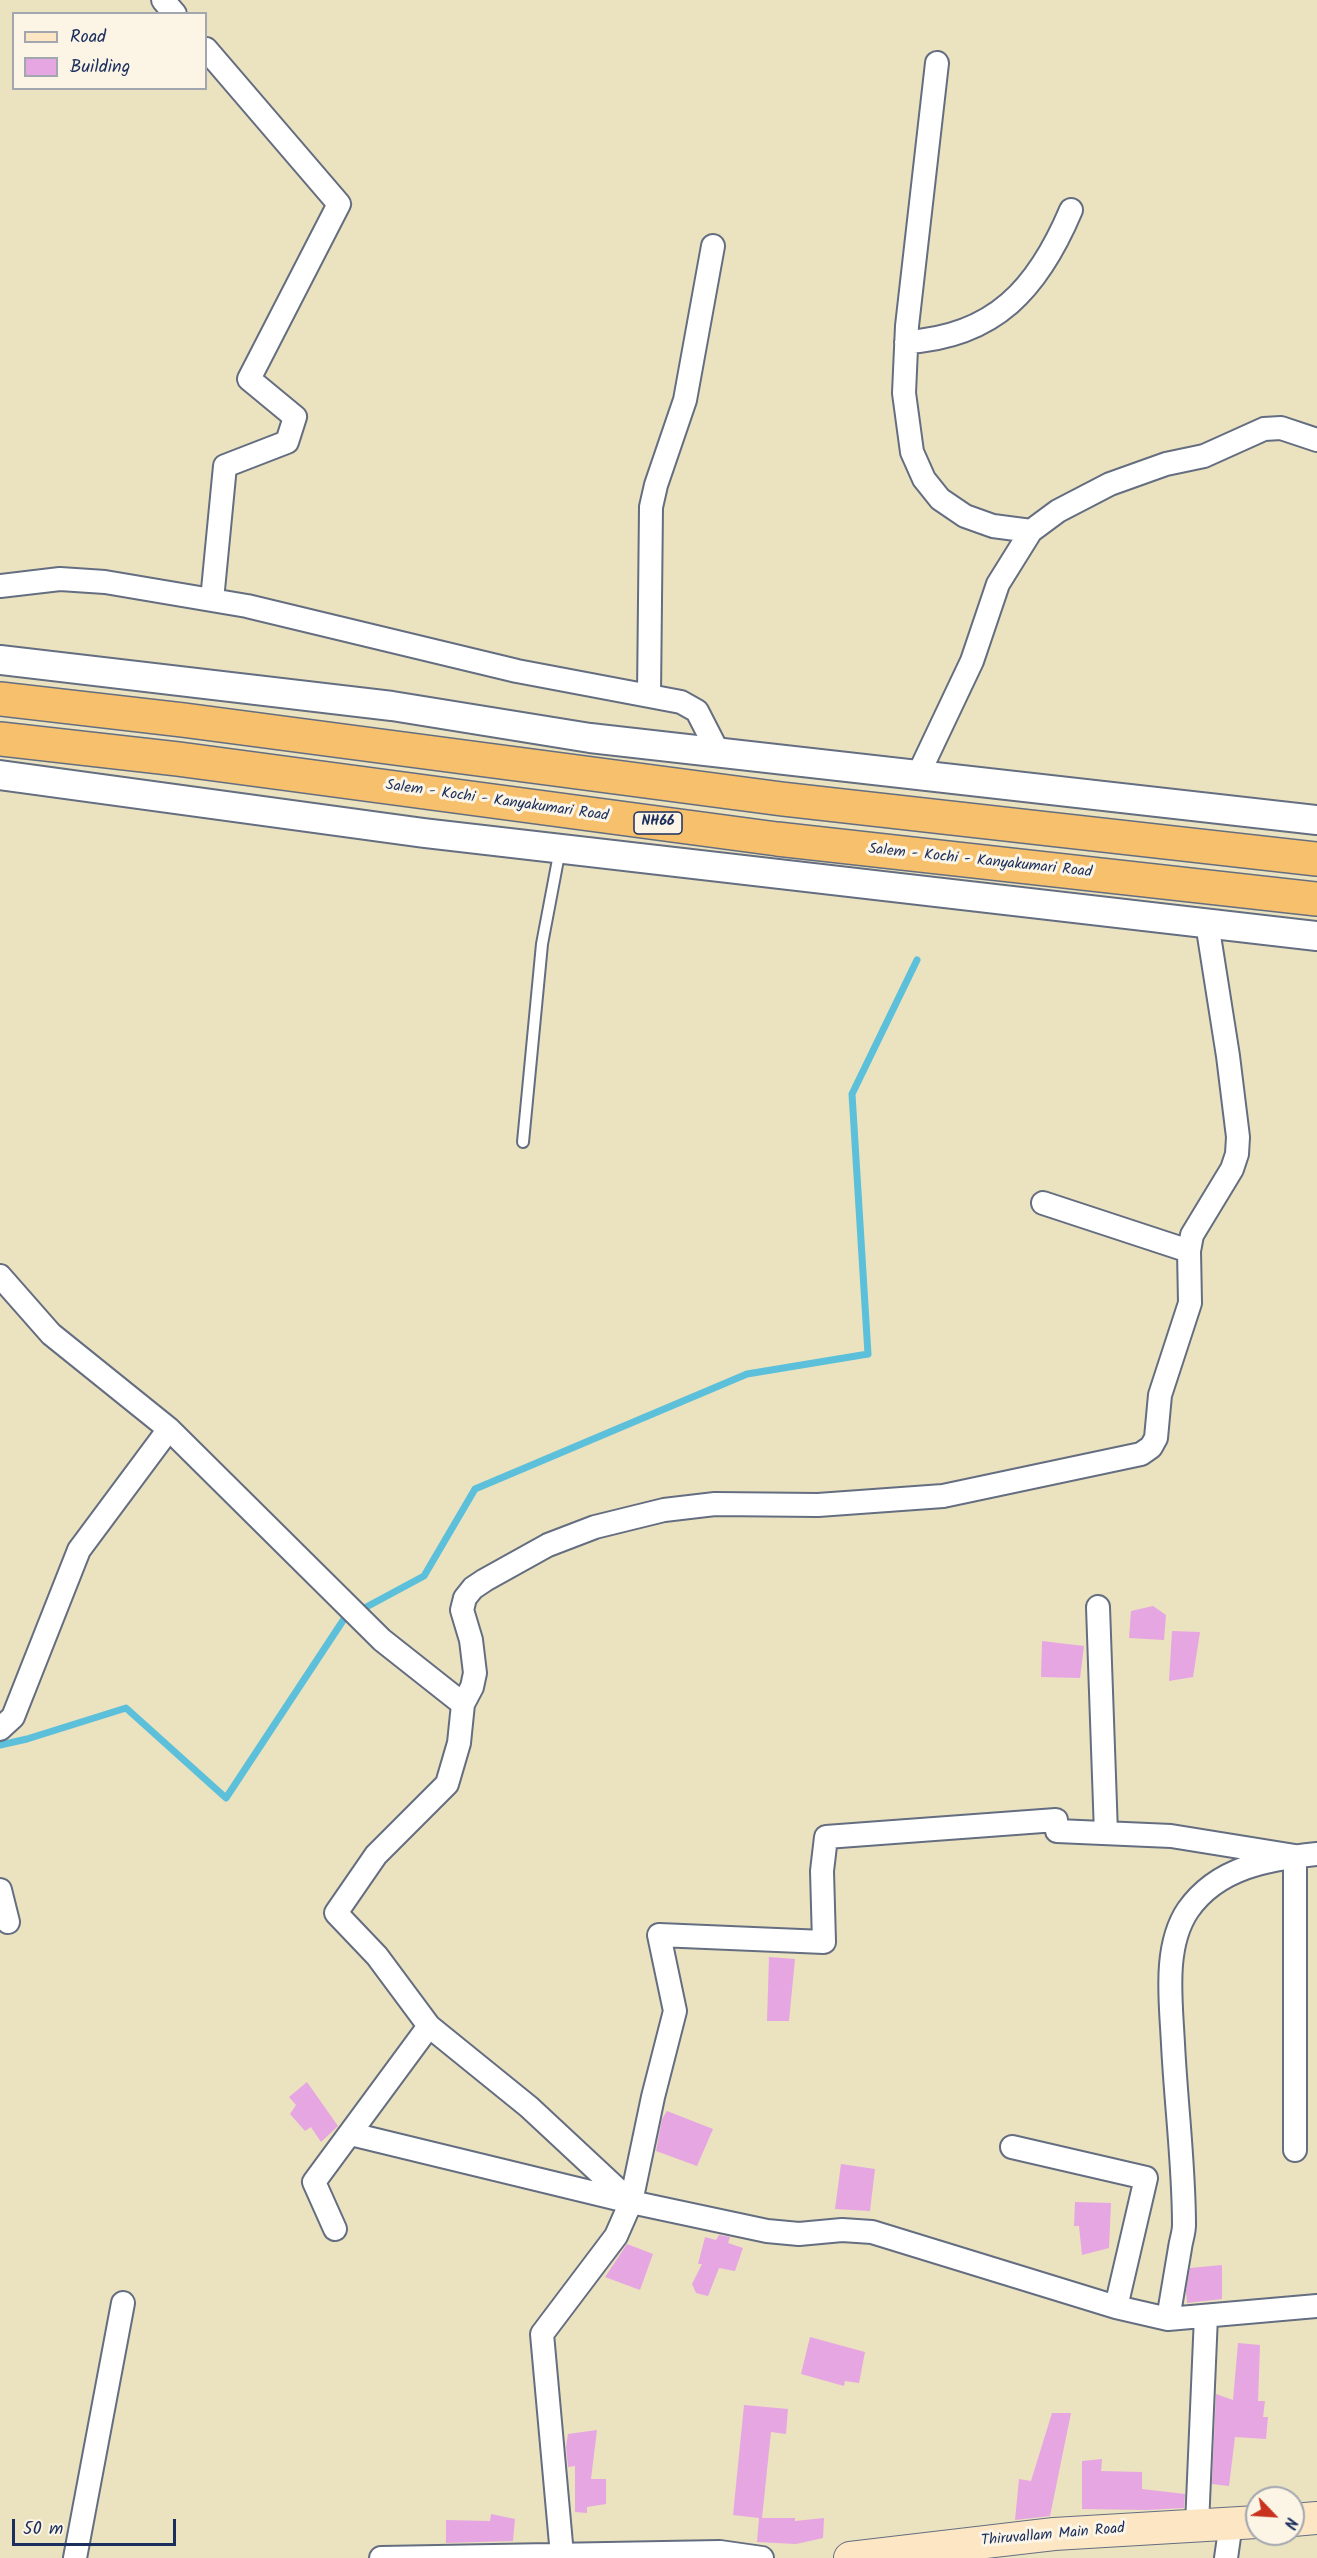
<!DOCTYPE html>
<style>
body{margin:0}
#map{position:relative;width:1317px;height:2558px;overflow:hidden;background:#ebe2c0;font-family:Kalam,sans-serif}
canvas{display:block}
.legend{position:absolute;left:12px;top:12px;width:195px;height:78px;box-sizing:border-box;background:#fcf5e5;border:2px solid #a2a6af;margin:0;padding:8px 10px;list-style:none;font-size:18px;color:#1b2f5e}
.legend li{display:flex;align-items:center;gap:12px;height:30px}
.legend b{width:30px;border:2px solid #a2a6af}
.north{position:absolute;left:1245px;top:2486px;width:60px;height:60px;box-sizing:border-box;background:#fcf5e5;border:2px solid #a2a6af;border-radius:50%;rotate:115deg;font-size:16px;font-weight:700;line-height:24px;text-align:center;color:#1b2f5e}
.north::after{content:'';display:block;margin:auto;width:21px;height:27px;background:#c8321e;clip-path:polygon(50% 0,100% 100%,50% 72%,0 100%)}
.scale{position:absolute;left:12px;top:2519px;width:164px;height:27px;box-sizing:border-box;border:3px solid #1b2f5e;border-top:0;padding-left:8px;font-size:18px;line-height:21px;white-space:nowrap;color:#1b2f5e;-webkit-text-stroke:4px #fcf5e5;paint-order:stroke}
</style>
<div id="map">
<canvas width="1317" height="2558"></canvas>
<ul class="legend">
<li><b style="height:8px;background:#fce6c4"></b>Road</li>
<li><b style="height:16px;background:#e6a6e2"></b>Building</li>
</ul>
<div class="north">N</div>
<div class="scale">50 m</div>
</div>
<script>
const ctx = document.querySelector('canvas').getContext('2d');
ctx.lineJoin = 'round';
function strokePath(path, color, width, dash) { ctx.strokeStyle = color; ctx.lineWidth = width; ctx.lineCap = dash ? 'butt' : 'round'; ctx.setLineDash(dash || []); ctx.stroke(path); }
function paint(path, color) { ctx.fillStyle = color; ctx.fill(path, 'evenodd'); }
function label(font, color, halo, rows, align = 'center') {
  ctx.font = font + ' Kalam,sans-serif'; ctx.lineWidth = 6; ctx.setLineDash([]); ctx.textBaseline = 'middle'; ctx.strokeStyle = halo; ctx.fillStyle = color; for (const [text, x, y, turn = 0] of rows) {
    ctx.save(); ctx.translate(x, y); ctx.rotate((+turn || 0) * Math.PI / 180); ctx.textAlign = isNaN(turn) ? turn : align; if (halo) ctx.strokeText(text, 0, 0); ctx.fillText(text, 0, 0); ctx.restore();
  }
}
strokePath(new Path2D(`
 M0 1745 27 1739 126 1708 226 1798 344 1619 424 1576 475 1489 747 1374 868 1354 852 1094 917 960`), '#5cc0da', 7);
paint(new Path2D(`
 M1153 1606 1166 1615 1164 1640 1129 1638 1131 1611Z
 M1172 1631 1200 1632 1193 1677 1169 1681Z
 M1042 1641 1084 1646 1080 1678 1041 1677Z
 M769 1957 795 1959 789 2021H767Z
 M307 2082 338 2126 321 2142 311 2127 305 2131 290 2114 296 2105 289 2097Z
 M667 2111 713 2129 697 2166 656 2151 662 2119Z
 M841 2164 875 2169 870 2211 835 2209Z
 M1075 2202 1111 2203 1109 2248 1082 2255 1079 2226H1074Z
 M719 2235 730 2237 728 2243 743 2248 735 2271 719 2268 708 2296 696 2293 692 2284 702 2264H698L705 2237 716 2240Z
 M627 2244 653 2254 640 2290 605 2277Z
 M1222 2265V2299L1187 2303 1186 2291 1190 2268Z
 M810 2337 865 2352 859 2383 845 2381 844 2386 801 2374Z
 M1238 2343 1260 2345 1258 2401H1265L1263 2417H1268L1266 2439 1235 2437 1229 2486 1212 2484 1216 2394 1233 2400Z
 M744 2405 788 2409 786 2434 771 2432 762 2518H795V2521L824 2518 823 2538 796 2544 757 2542 759 2518 733 2515Z
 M1052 2413H1071L1050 2516 1015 2520 1019 2479 1031 2481Z
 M597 2430 591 2479H606V2504L587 2507V2513L575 2512V2466L568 2467 566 2447 568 2434Z
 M1102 2459 1101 2471 1142 2472V2489L1185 2494 1184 2508 1147 2510 1082 2509V2461Z
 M491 2514 515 2519 513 2541 446 2543V2520L490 2521Z`), '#e6a6e2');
const service = new Path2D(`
 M523 1142 542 944 560 849`);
const minor = new Path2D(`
 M163 0 175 14
 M206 49 339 204 249 379 295 417 287 442 225 466 212 600
 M937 63 907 326 904 393 912 452 924 479 940 499 965 516 993 526 1031 531
 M906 342C995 337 1038 288 1071 210
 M0 586 60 579 105 582 247 606 517 671 681 702 697 711 718 752
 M649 695 651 507 656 485 685 400 713 246
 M918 775 972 661 998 584 1031 531 1058 511 1110 484 1166 464 1204 456 1264 429 1281 428 1317 440
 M1043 1203 1189 1251
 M0 1276 51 1334 169 1429 382 1640 463 1704
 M1098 1607 1106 1833
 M0 1729 13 1717 79 1550 169 1429
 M0 1890 8 1922
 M351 2134 631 2202 767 2231 799 2234 842 2230 872 2232 1116 2307 1168 2319C1172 2295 1176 2272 1180 2248 1181 2240 1184 2233 1184 2225 1184 2165 1176 2104 1173 2044 1171 2002 1163 1947 1188 1910 1218 1867 1269 1859 1317 1854
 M1012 2147 1146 2178 1116 2307
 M631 2202 653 2097 675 2011 659 1935 824 1942 822 1871 826 1837 1056 1820 1057 1831 1171 1836 1295 1856V2150
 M335 2229 314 2182 429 2026
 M1168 2319 1317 2306
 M1197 2525 1206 2316
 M562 2555 542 2334 616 2236 631 2202 529 2107 429 2026 377 1956 336 1913 376 1855 447 1784 459 1743 463 1704 472 1687 475 1673 471 1640 462 1610 465 1598 473 1588 485 1580 548 1545 595 1527 664 1510 715 1504 818 1505 943 1496 1141 1454 1151 1447 1156 1438 1160 1395 1190 1303 1189 1251 1192 1235 1232 1169 1237 1154 1238 1137 1228 1056 1207 923
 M75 2558 123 2303
 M381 2558 720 2552 762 2558
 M1226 2558 1231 2523`);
const tertiary = new Path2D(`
 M0 660 392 706 590 738 1317 820
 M0 775 424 833 1317 936`);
const secondary = new Path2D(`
 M1293 2520 1317 2518
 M850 2558 1054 2534 1257 2522`);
const trunk = new Path2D(`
 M0 699 183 720 782 799 1317 859
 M0 739 178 759 777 839 1317 899`);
strokePath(service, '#646e80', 14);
strokePath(minor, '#646e80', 26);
strokePath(tertiary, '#646e80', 32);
strokePath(secondary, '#646e80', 34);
strokePath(trunk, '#646e80', 36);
strokePath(service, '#fff', 10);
strokePath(minor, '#fff', 22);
strokePath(tertiary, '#fff', 28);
strokePath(secondary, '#fce6c4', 32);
strokePath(trunk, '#f7c06c', 33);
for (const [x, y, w] of [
 [658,823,48]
]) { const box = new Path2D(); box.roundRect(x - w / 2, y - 11, w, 22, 4.5); ctx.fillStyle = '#fcf5e5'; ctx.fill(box); strokePath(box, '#1b2f5e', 1.5); }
label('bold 14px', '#1b2f5e', null, [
 ["NH66",658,823]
]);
label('15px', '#1b2f5e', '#fcf5e5', [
 ["Salem - Kochi - Kanyakumari Road",497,802,8],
 ["Salem - Kochi - Kanyakumari Road",980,862,6],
 ["Thiruvallam Main Road",1053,2536,-5]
]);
</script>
